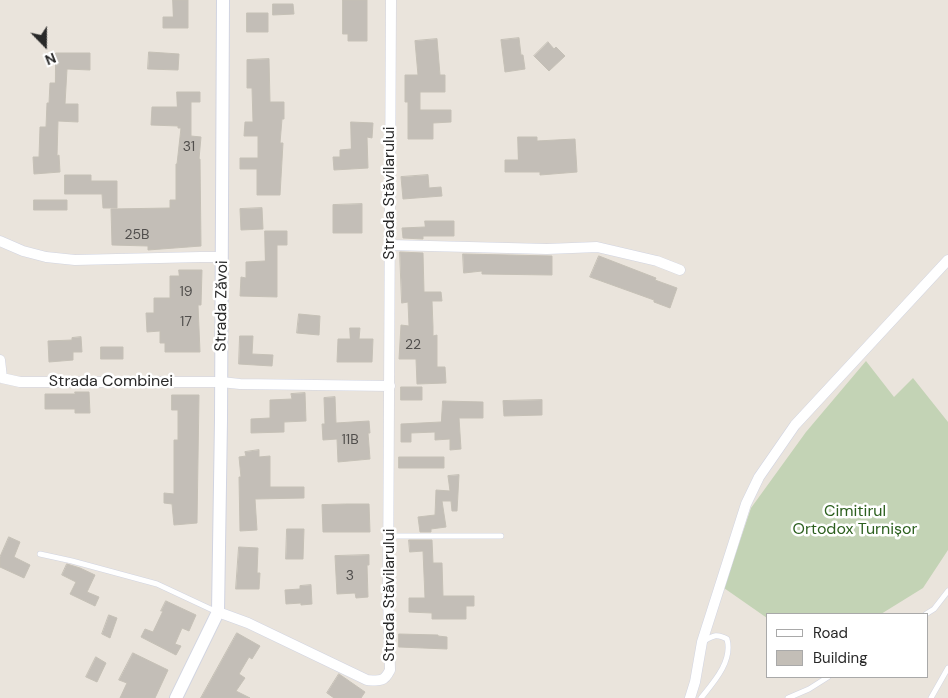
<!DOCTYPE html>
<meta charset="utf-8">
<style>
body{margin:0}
#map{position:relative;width:948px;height:698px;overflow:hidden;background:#eae4dc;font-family:"DM Sans",sans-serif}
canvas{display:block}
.legend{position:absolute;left:766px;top:613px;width:162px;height:65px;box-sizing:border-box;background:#fff;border:1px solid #a9a9a9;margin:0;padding:6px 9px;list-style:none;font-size:15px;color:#292929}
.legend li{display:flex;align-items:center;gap:10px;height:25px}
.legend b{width:25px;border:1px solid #a9a9a9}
.north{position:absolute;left:20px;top:20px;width:50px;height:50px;-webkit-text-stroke:4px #fff;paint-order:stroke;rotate:158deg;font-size:14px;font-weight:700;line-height:20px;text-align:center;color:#292929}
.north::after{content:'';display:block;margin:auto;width:18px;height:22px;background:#292929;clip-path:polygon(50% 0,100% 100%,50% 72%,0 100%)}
</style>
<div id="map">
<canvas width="948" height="698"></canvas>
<ul class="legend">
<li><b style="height:6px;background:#fff"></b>Road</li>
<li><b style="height:14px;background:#c3beb7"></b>Building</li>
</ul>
<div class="north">N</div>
</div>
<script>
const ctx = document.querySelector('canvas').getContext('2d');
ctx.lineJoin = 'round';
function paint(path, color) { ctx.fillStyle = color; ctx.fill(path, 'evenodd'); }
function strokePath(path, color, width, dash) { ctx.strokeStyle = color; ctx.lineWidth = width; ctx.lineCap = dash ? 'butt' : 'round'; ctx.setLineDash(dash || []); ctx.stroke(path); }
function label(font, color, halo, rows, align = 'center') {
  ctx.font = font + ' "DM Sans",sans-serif'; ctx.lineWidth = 5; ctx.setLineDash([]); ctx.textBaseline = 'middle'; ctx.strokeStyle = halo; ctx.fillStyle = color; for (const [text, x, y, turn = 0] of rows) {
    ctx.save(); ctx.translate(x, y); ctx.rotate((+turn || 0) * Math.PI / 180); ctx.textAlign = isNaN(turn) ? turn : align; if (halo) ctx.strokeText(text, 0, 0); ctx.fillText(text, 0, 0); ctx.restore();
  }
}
paint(new Path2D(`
 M866 361 894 397 913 378 948 422V550L923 588 881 614H767V618L724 588 751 508 806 432Z`), '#c3d3b5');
const building = new Path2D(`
 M173 0H188V28H163V17H173Z
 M343 0H367V41H348V34H343Z
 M273 4H293L294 14 273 15Z
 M247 13H268V32H247Z
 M519 38 521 55H523L525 69 505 72 501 40Z
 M437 39 440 75H445V92H420V110H451V122L433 123V139H408V102H405V75H418L415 41Z
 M548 42 554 49 556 47 565 56 549 71 534 56Z
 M149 52 179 54 178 70 148 69Z
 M56 53H90V70L67 69 65 104H78V122L58 121 57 156 59 155 60 172 34 174 33 157H39L40 127H46L47 103H49L50 83H55Z
 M269 59 270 102H284V119H282L280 143H283L280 195H257V169H240V158H258V136H244L245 122H253L252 88H247V60Z
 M177 92H200V102H191V136L201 137 199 159H200L201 246 148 250V246L112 245 111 209 170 208V200H176V164H177L181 128H178V126L151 125 152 107H177Z
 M351 122 373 123 372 138 367 137 368 168 334 170 333 157H340V150L351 149Z
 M518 137H537V141L575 139 577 172 540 175V172H505V160H518Z
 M65 175H91V181H117V208H103L102 194H65Z
 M428 175 429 188 441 187 442 196 403 199 401 177Z
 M34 200H67V210H34Z
 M362 204V233H333V205Z
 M262 208 263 229 241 230 240 209Z
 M425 221H454V236H423V239L403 238 402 228 425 227Z
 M265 231H287V245H277V297L240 296 241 277 246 278V262L265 261Z
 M400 252 423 253 424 292H441L442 301H432L433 327V336L437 335V367H445L446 383 417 384 416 359H399L401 325 409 326 408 302 402 303Z
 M463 254 552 256V275L482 274V271L464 273Z
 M599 256 656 278 655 280 677 288 670 308 654 302V300L590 277Z
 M179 270H202L201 305H198L200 352H165V343H160V331L147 332 146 313H154V298H170V276H179Z
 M299 314 320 316 319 335 297 333Z
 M350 328H360L359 339H373L372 362H337L338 339H350Z
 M240 336H253L252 354 273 355 272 366 239 364Z
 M81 337 82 352H73V360L49 362 48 341 72 340V338Z
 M101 347H123V359H101Z
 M401 387H422V400H401Z
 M75 392H89L90 413H75V409H45V394H75Z
 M305 393 306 421 284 422V432L251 433V419L270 418V400L292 399 291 394Z
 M172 395H199L197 523 174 525 172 504 164 503V493L174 494V440H178V410H172Z
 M335 397 336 423 369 421 370 433H368L370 459 338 462 337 439 323 440 322 424H325L324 398Z
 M542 400V415L504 416 503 401Z
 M443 401 483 402V418H459L461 449 450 450V439L435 440V432L411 433V442H401V424L441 422Z
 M259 450V457L270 456V487H304V498L255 499 257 530 240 531 239 477H241L239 457 246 456 245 452Z
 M399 457H444V468H399Z
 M459 475 457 511H452L451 501H442L446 527 431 529V532H420L418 517 435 515 436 490 450 491 448 476Z
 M346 504H369L370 532H323L322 505Z
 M287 529H304L303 559H286Z
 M9 537 20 542 14 557 30 565 24 578 0 567V557Z
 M409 540H432L433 563H442L443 596H474V606H466V619H432V613L409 612V598H425L423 551 410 552Z
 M239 547 258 548 257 573H260L259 589H236Z
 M369 555V565H367L368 597 356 598 355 593 337 594 335 556Z
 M67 564 80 568 95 575 87 592 99 597 95 606 70 594 76 582 62 575Z
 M311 585 312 604 301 605V603L286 604 285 590 300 589V586Z
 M166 601 196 615 189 631 182 628 175 644 181 646 176 655 141 637 145 629 153 632 163 611H161Z
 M109 615 117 618 110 638 102 634Z
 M237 633 260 646 252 659 249 657 239 674 245 678 236 691 250 698H201Z
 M399 634 438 635V636L447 637V649L399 647Z
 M133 653 168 670 155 698H120L127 683 119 680Z
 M96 657 106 663 97 682 86 677Z
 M339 674 365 692 361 698H334L327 693Z`);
paint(building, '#c3beb7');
strokePath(building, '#c5c0b6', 1);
const service = new Path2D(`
 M389 536H501
 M40 554 72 561 157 584 217 612
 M926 614 934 609 948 591
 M701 698C714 682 733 661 727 639 716 633 713 636 702 642
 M788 698 809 689 828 677
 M931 698 948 668`);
const minor = new Path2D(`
 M0 241 23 251 46 257 75 260 201 257H222
 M390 245 547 249 597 247 657 261 680 270
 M0 360 2 378 20 382H221L240 384 390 386
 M218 612 248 623 367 680C380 681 384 682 390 670L388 594 391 0
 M690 698 695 682 702 642 746 504 759 477 795 425 948 260`);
const tertiary = new Path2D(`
 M176 698 218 612 221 420 223 0`);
strokePath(service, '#d1d4e1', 6);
strokePath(minor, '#d1d4e1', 11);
strokePath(tertiary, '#d1d4e1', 14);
strokePath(service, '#fff', 5);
strokePath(minor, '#fff', 10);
strokePath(tertiary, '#fff', 12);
label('14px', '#504e4c', null, [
 ["31",189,147],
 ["25B",137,235],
 ["19",186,292],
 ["17",186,322],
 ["22",413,345],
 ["11B",350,440],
 ["3",350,576]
]);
label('16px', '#292929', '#fff', [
 ["Strada Stăvilarului",390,193,-90],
 ["Strada Zăvoi",222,306,-89],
 ["Strada Combinei",111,382],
 ["Strada Stăvilarului",390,595,-90]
]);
label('16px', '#2d601f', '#fff', [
 ["Cimitirul",855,512],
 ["Ortodox Turnișor",855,530]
]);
</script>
